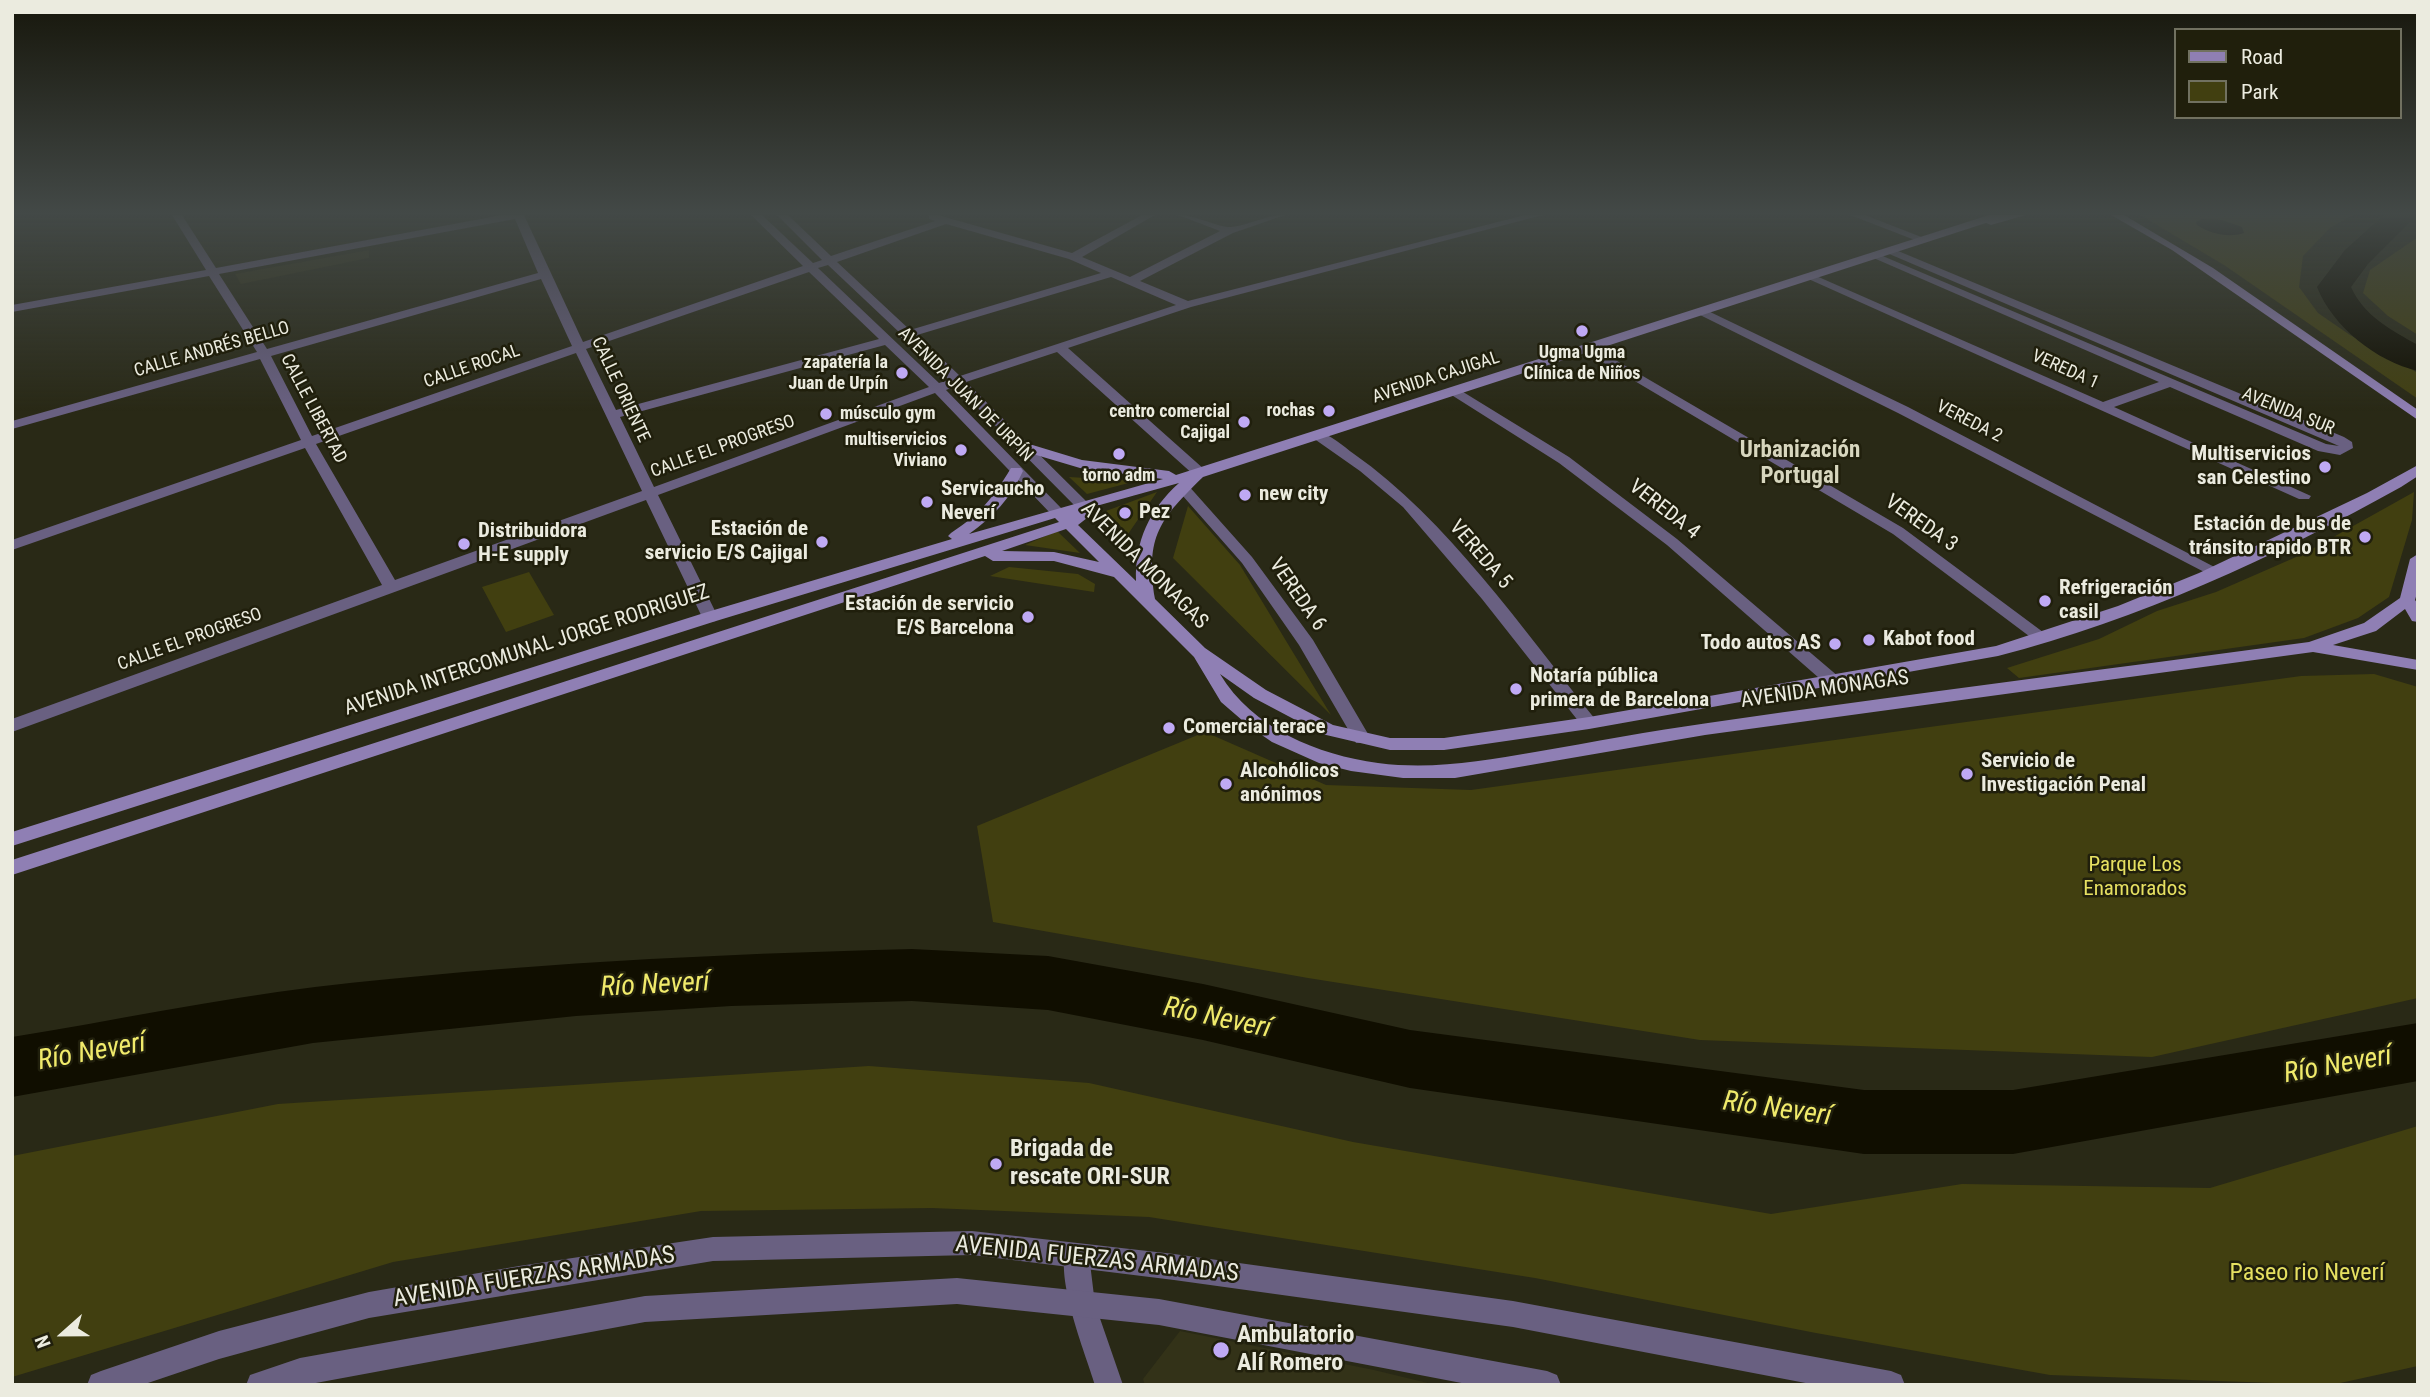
<!DOCTYPE html>
<meta charset="utf-8">
<style>
body{margin:0}
#map{position:relative;width:2430px;height:1397px;overflow:hidden;background:#292916;font-family:"Roboto Condensed",sans-serif}
canvas{display:block}
.frame{position:absolute;inset:0;border:14px solid #ebebdf;pointer-events:none}
.legend{position:absolute;left:2174px;top:28px;width:228px;height:91px;box-sizing:border-box;background:#201f0c;border:2px solid #717160;margin:0;padding:9px 12px;list-style:none;font-size:21px;color:#ebebdf}
.legend li{display:flex;align-items:center;gap:14px;height:35px}
.legend b{width:35px;border:2px solid #717160}
.north{position:absolute;left:28px;top:1299px;width:70px;height:70px;-webkit-text-stroke:5px #201f0c;paint-order:stroke;rotate:249deg;font-size:19px;font-weight:700;line-height:28px;text-align:center;color:#ebebdf}
.north::after{content:'';display:block;margin:auto;width:24px;height:32px;background:#ebebdf;clip-path:polygon(50% 0,100% 100%,50% 72%,0 100%)}
</style>
<div id="map">
<canvas width="2430" height="1397"></canvas>
<div class="frame"></div>
<ul class="legend">
<li><b style="height:9px;background:#8f7fb4"></b>Road</li>
<li><b style="height:19px;background:#413f10"></b>Park</li>
</ul>
<div class="north">N</div>
</div>
<script>
const ctx = document.querySelector('canvas').getContext('2d');
ctx.lineJoin = 'round';
function paint(path, color) { ctx.fillStyle = color; ctx.fill(path, 'evenodd'); }
function strokePath(path, color, width, dash) { ctx.strokeStyle = color; ctx.lineWidth = width; ctx.lineCap = dash ? 'butt' : 'round'; ctx.setLineDash(dash || []); ctx.stroke(path); }
function label(font, color, halo, rows, align = 'center') {
  ctx.font = font + ' "Roboto Condensed",sans-serif'; ctx.lineWidth = 5; ctx.setLineDash([]); ctx.textBaseline = 'middle'; ctx.strokeStyle = halo; ctx.fillStyle = color; for (const [text, x, y, turn = 0] of rows) {
    ctx.save(); ctx.translate(x, y); ctx.rotate((+turn || 0) * Math.PI / 180); ctx.textAlign = isNaN(turn) ? turn : align; if (halo) ctx.strokeText(text, 0, 0); ctx.fillText(text, 0, 0); ctx.restore();
  }
}
paint(new Path2D(`
 M369 250V258L241 284 235 274Z
 M1180 1331 1374 1370 1436 1385H1145L1143 1379Z`), '#333218');
paint(new Path2D(`
 M2140 215H2353L2330 228 2303 256 2299 287 2318 313 2350 335 2418 373V399L2224 265Z
 M2418 237V335L2388 316 2363 293 2370 270Z
 M1069 477 1136 481 1087 494Z
 M1157 492 1128 534 1106 511Z
 M2414 492 2412 520 2389 597 2358 618 2304 638 2019 678 2007 668 2099 639 2157 611 2216 592 2303 554Z
 M1188 506 1240 565 1331 715 1173 558Z
 M1057 531 1080 553 1025 545Z
 M1009 567 1078 574 1095 584 1094 592 990 576Z
 M529 572 554 615 506 632 482 587Z
 M2374 674 2418 687V998L2152 1057 1700 1040 1308 978 993 922 977 826 1205 732 1326 785 1471 790 2301 676Z
 M869 1066 1089 1083 1353 1142 1771 1214 1962 1184 2210 1188 2418 1126V1366L2331 1385 2050 1375 1816 1333 1535 1278 1149 1217 932 1208 701 1211 393 1262 12 1377V1156L278 1104Z`), '#413f10');
paint(new Path2D(`
 M2202 219 2222 220 2242 227 2244 233C2229 238 2210 234 2197 225L2196 222Z`), '#100e00');
paint(new Path2D(`
 M2384 215H2417L2368 264 2351 287C2364 316 2391 330 2418 345V371C2376 361 2333 327 2317 287L2345 250Z
 M912 949 1048 956 1203 984 1410 1030 1864 1090H2013L2418 1023V1081L2013 1154H1864L1410 1088 1203 1040 1048 1010 912 1001 731 1006 576 1016 313 1043 12 1097V1037C112 1021 215 999 315 987 514 964 712 954 912 949Z`), '#100e00');
paint(new Path2D(`
 M172 215H182L216 268 502 215H524L583 342 803 266 751 215H762L813 263 822 260 777 215H788L831 256 935 221 929 219V215H938L1072 253 1142 215H1155L1082 257 1130 277 1220 231 1178 215C1196 215 1220 228 1231 227 1250 225 1265 215 1285 215L1233 233 1140 281 1188 301 1525 215H1543L1191 307 1068 348 1205 470V476H1195L1057 352 966 382 1087 502 1089 505 1087 508H1077L956 386 946 390 1062 509 1064 512 1062 515H1052L935 393 658 495 718 617 716 621 710 622 702 617 646 500 12 732V719L382 585 305 448 12 550V540L301 440 260 359 12 429V421L257 352 209 276 12 312V305L206 270ZM515 219 538 273 267 349 219 274ZM946 224 1069 259 1101 273 910 330 837 262ZM828 265 900 333 901 338H906L949 380 939 383 818 268ZM809 272 879 339 616 410 586 349ZM1111 277 1176 305 960 376 917 335ZM541 279 572 346 312 436 271 356ZM885 345 929 387 654 487 620 417ZM576 353 642 491 395 580 316 444Z
 M1850 215H1865L1929 240 1920 242Z
 M1891 248 2344 437 2352 442 2353 448 2340 455 2318 451 2170 387 2114 407 2311 496 2309 499H2299L1804 277 1814 275 2103 402 2159 382 1869 256 1878 254 2326 444 2339 446 1887 253 1886 251Z
 M1698 310H1706L1908 407 2224 572 2216 577 2210 575 1898 413 1698 314Z
 M1588 344 1903 528 2051 638 2043 643 2037 642 1893 534 1584 351 1582 348Z
 M1455 387 1569 457 1677 539 1839 677 1842 681 1839 685H1827L1667 545 1559 463 1450 394V388Z
 M1318 431C1331 435 1343 446 1354 454 1446 518 1524 631 1595 719L1598 723 1595 727H1583L1482 599 1403 507 1360 471 1313 438V432Z
 M1182 483 1187 484 1252 557 1313 640 1371 739 1368 743H1356L1299 645 1242 563 1175 487Z
 M1076 1243 1085 1246 1089 1255 1095 1304 1123 1385H1095C1085 1352 1054 1277 1067 1246Z`), '#696081');
paint(new Path2D(`
 M972 1231 1174 1254 1513 1301 1891 1371 1901 1375 1905 1385H1816L1513 1327 1174 1280 972 1255 713 1261 369 1318 219 1359 142 1385H87L91 1375 101 1371 219 1331 369 1292 519 1266 713 1237Z
 M957 1278 1159 1299 1547 1371 1557 1375 1561 1385H1472L1159 1325 957 1304 645 1322 305 1385H246L250 1375 300 1358 645 1296Z`), '#696081');
paint(new Path2D(`
 M1989 215H2026L1991 225 1986 223 1203 477C1160 519 1145 536 1155 599L1205 648 1266 690 1333 725 1390 738H1444L1589 717 1996 646 2118 606 2199 573 2367 493 2418 465V476L2401 487C2275 557 2138 620 1998 656L1589 729 1444 750H1390L1322 734 1254 698 1220 674C1252 728 1318 755 1378 763 1432 770 1482 761 1535 752 1593 742 1650 731 1708 723 1908 694 2109 669 2309 642L2364 623 2400 598 2410 559 2418 554V590L2415 600 2418 604V622L2412 621 2405 609 2376 631 2333 645 2418 660V670L2313 652 1705 735 1455 778H1403L1351 771 1319 763 1272 742 1250 727 1221 702 1194 657 1114 577 1054 561H993L985 556 12 875V860L1059 522 1055 518 716 621 12 846V832L704 613 952 539 948 536 951 533C981 513 993 498 1011 468H1021L1023 471C1011 498 993 517 969 534L1163 479 1080 468 1016 449V443H1026L1082 460 1169 471 1176 475ZM1179 483C1149 510 1135 541 1136 581L1078 525 1087 518 1089 508ZM1066 529 1099 562 1054 552 1002 551Z
 M2111 215H2124L2213 268 2418 410V420L2172 250Z`), '#8f7fb4');
const sky = ctx.createLinearGradient(0, 0, 0, 411);
sky.addColorStop(0, '#17170c');
sky.addColorStop(0.52, '#434947');
sky.addColorStop(1, '#43494700');
ctx.fillStyle = sky;
ctx.fillRect(0, 0, 2430, 411);
for (const [x, y, r, color] of [
 [1582,331,7,"#bfa9f4"],
 [902,373,7,"#bfa9f4"],
 [1329,411,7,"#bfa9f4"],
 [826,414,7,"#bfa9f4"],
 [1244,422,7,"#bfa9f4"],
 [961,450,7,"#bfa9f4"],
 [1119,454,7,"#bfa9f4"],
 [2325,467,7,"#bfa9f4"],
 [1245,495,7,"#bfa9f4"],
 [927,502,7,"#bfa9f4"],
 [1125,513,7,"#bfa9f4"],
 [2365,537,7,"#bfa9f4"],
 [822,542,7,"#bfa9f4"],
 [464,544,7,"#bfa9f4"],
 [2045,601,7,"#bfa9f4"],
 [1028,617,7,"#bfa9f4"],
 [1869,640,7,"#bfa9f4"],
 [1835,644,7,"#bfa9f4"],
 [1516,689,7,"#bfa9f4"],
 [1169,728,7,"#bfa9f4"],
 [1967,774,7,"#bfa9f4"],
 [1226,784,7,"#bfa9f4"],
 [996,1164,7,"#bfa9f4"],
 [1221,1350,9,"#bfa9f4"]
]) { const dot = new Path2D(); dot.arc(x, y, r, 0, 2 * Math.PI); ctx.fillStyle = color; ctx.fill(dot); strokePath(dot, '#201f0c', 2.5); }
label('18px', '#ebebdf', '#201f0c', [
 ["CALLE ANDRÉS BELLO",212,350,-16],
 ["CALLE ROCAL",472,367,-19],
 ["VEREDA 1",2065,370,24],
 ["AVENIDA CAJIGAL",1436,378,-18],
 ["CALLE ORIENTE",620,390,65],
 ["AVENIDA JUAN DE URPÍN",965,395,45],
 ["CALLE LIBERTAD",313,409,62],
 ["AVENIDA SUR",2288,412,22],
 ["VEREDA 2",1969,422,27],
 ["CALLE EL PROGRESO",723,447,-20],
 ["CALLE EL PROGRESO",190,640,-20]
]);
label('bold 18px', '#ebebdf', '#201f0c', [
 ["Ugma Ugma",1582,353,"center"],
 ["Clínica de Niños",1582,374,"center"],
 ["zapatería la",888,363],
 ["Juan de Urpín",888,384],
 ["rochas",1315,411],
 ["centro comercial",1230,412],
 ["Cajigal",1230,433],
 ["músculo gym",840,414,"left"],
 ["multiservicios",947,440],
 ["Viviano",947,461],
 ["torno adm",1119,476,"center"]
], 'right');
label('bold 21px', '#ebebdf', '#201f0c', [
 ["Multiservicios",2311,455,"right"],
 ["san Celestino",2311,479,"right"],
 ["Servicaucho",941,490],
 ["Neverí",941,514],
 ["new city",1259,495],
 ["Pez",1139,513],
 ["Estación de bus de",2351,525,"right"],
 ["tránsito rapido BTR",2351,549,"right"],
 ["Estación de",808,530,"right"],
 ["servicio E/S Cajigal",808,554,"right"],
 ["Distribuidora",478,532],
 ["H-E supply",478,556],
 ["Refrigeración",2059,589],
 ["casil",2059,613],
 ["Estación de servicio",1014,605,"right"],
 ["E/S Barcelona",1014,629,"right"],
 ["Kabot food",1883,640],
 ["Todo autos AS",1821,644,"right"],
 ["Notaría pública",1530,677],
 ["primera de Barcelona",1530,701],
 ["Comercial terace",1183,728],
 ["Servicio de",1981,762],
 ["Investigación Penal",1981,786],
 ["Alcohólicos",1240,772],
 ["anónimos",1240,796]
], 'left');
label('21px', '#ebebdf', '#201f0c', [
 ["VEREDA 4",1664,510,38],
 ["VEREDA 3",1921,524,35],
 ["VEREDA 5",1480,555,49],
 ["AVENIDA MONAGAS",1144,566,45],
 ["VEREDA 6",1297,595,55],
 ["AVENIDA INTERCOMUNAL JORGE RODRIGUEZ",527,651,-18],
 ["AVENIDA MONAGAS",1825,690,-8]
]);
label('21px', '#e6e061', '#201f0c', [
 ["Parque Los",2135,866],
 ["Enamorados",2135,890]
]);
label('bold 23px', '#d7d6be', '#201f0c', [
 ["Urbanización",1800,451],
 ["Portugal",1800,477]
]);
label('bold 24px', '#ebebdf', '#201f0c', [
 ["Brigada de",1010,1150],
 ["rescate ORI-SUR",1010,1178],
 ["Ambulatorio",1237,1336],
 ["Alí Romero",1237,1364]
], 'left');
label('24px', '#ebebdf', '#201f0c', [
 ["AVENIDA FUERZAS ARMADAS",1097,1260,6],
 ["AVENIDA FUERZAS ARMADAS",534,1278,-9]
]);
label('24px', '#e6e061', '#201f0c', [
 ["Paseo rio Neverí",2307,1274]
]);
label('italic 28px', '#f0ea6b', '#201f0c', [
 ["Río Neverí",655,986,-3],
 ["Río Neverí",1217,1019,12],
 ["Río Neverí",92,1053,-10],
 ["Río Neverí",2338,1066,-10],
 ["Río Neverí",1777,1110,8]
]);
</script>
